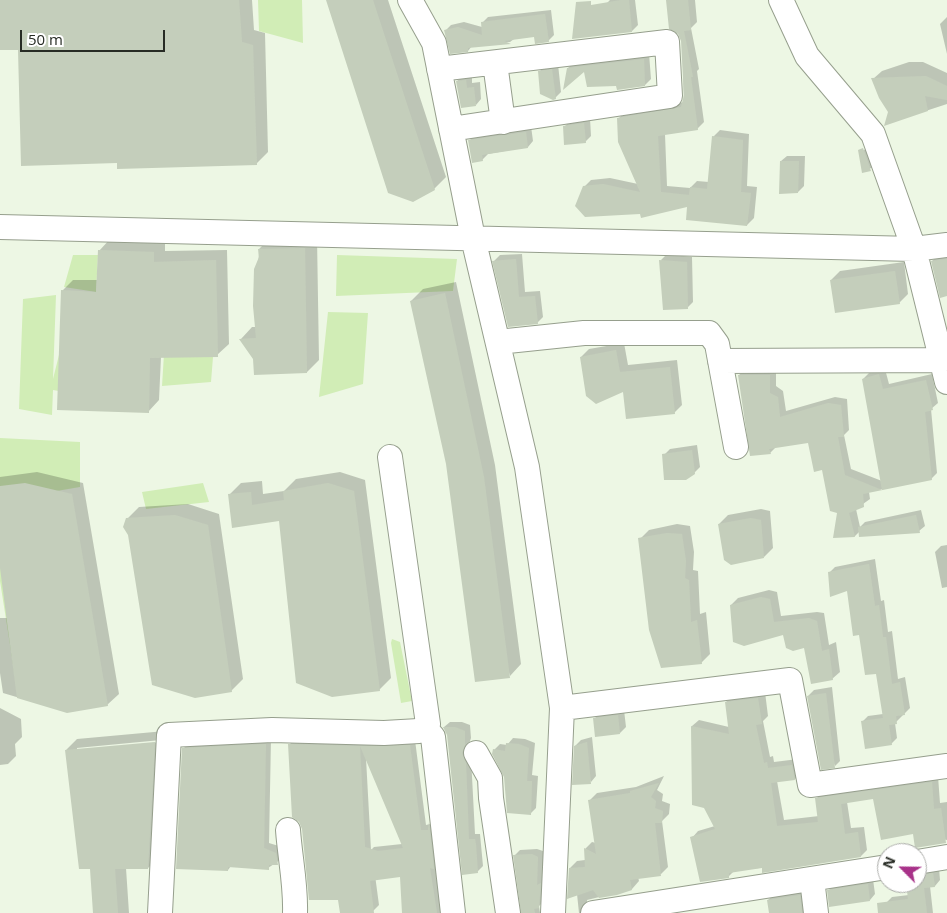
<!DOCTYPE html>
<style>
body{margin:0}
#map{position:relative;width:947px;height:913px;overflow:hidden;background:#edf7e4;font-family:"Open Sans",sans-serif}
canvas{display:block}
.north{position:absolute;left:877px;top:843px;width:50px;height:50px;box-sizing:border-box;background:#fff;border:1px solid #a9aaa7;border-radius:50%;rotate:293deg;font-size:14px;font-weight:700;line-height:20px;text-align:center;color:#272b24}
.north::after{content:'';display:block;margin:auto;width:18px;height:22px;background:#a83289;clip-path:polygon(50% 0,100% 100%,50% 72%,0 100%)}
.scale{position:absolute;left:20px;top:30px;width:145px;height:22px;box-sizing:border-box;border:2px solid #272b24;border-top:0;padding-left:6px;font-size:15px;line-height:18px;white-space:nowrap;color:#272b24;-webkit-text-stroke:4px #fff;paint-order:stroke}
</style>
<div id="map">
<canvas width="947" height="913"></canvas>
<div class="north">N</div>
<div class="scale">50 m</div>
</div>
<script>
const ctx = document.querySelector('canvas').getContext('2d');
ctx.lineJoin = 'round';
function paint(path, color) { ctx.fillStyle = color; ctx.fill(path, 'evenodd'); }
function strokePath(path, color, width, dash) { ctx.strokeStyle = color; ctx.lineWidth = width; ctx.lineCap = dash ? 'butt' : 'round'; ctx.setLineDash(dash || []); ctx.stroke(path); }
paint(new Path2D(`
 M258 0H302L303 43 259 31Z
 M73 255H98L96 292 64 287Z
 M337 255 457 259 453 291 336 296Z
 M56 295 53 379 71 307 130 403 53 390 52 415 19 409 23 299Z
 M328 312 368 313 363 384 319 397Z
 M164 354 213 357 211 382 162 386Z
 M0 438 80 442V487L22 497 18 696 0 581Z
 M203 483 209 502 146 509 142 492Z
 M392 639 400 642 412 701 401 703 391 643Z`), '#d1edb6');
paint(new Path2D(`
 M0 0H252L254 30 265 33 268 152 256 164 118 162 19 48Z
 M327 0H388L446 177 434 189Z
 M610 0H635L638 25 632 31 607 3Z
 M668 0H695L697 22 691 28 699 69 697 71 704 122 697 129 665 134 667 186 690 188 697 181 709 182 713 137 720 130 749 134 747 186 757 187 754 218 747 225 689 206 641 212 584 187 591 180 610 178 638 184 619 118 625 112 684 102 682 41Z
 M551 10 554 35 548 41 536 36 514 39 510 42 472 46 468 51 445 31 451 25 464 22 482 27V23L488 17Z
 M947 17V54L940 24Z
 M649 53 651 79 645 85 585 69 568 68 574 62Z
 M909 62H923L947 73V104L886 124 889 111 873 79 882 71Z
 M558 64 561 92 555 98 539 72 545 66Z
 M472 74V83L480 82 481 99 476 105 457 81 463 76Z
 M590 118 591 136 585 142 564 127 570 121Z
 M531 126 533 141 528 147 488 154 482 160 469 141 475 135Z
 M867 149 873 167 863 172 860 151Z
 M787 156H805L804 186 798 192 781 161Z
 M271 237H317L319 360 307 372 255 358 241 339 252 327H256L259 249Z
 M110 239 165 241V251L227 250 229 344 217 355 161 357 159 400 148 412 62 291 73 280H98L99 251Z
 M522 254 525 292 540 291 543 317 537 323 509 326 494 261 500 255Z
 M667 254 692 257 693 302 687 308 661 260Z
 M938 255H947V295L932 261Z
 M904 262 908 294 899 303 831 280 840 271Z
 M456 282 495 465 521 664 510 676 447 463 411 301 423 289Z
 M624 343 628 365 677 360 682 405 674 413 624 390 581 357 589 349Z
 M745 369H776V386L783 391 786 411 835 397 847 399 849 430 844 435 851 469 882 481 863 379 869 373 885 369 889 384 932 374 938 403 931 409 937 473 931 479 869 492 870 499 856 509 860 527 865 522 921 510 925 526 919 531H860L855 536 835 537 839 512 823 469 809 441 777 446 770 453 739 375Z
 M697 445 700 467 694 473 664 455 670 449Z
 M37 472 83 483 119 694 107 705 67 712 3 693 0 673V618H7L0 557V477Z
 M340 472 365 480 391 678 379 690 280 520 229 495 241 483 262 481 263 494 284 491 296 479Z
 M188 504 219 514 243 679 231 691 127 519 139 507Z
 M761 509 770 511 773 548 764 557 719 524 728 515Z
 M677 524 690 526 694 552 693 570 698 571 700 614 706 612 710 654 701 663 640 539 649 530Z
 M947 545V587L942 588 935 552 941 546Z
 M875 559 881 601 884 600 888 632 892 631 898 679 905 677 910 708 895 723 897 738 891 744 862 722 868 716 883 714 877 672 860 633 848 590 829 573 835 567Z
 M769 590 777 592 781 616 817 612 824 613 829 645 836 642 840 672 832 679 805 647 784 633 731 605 738 598Z
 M832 687 840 761 835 766 808 696 814 690Z
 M765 692 768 716 763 721 770 757 773 756 774 762 798 759 801 773 795 779 777 781 784 820 819 816 816 799 823 792 938 776 940 803 947 802V840L914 833 874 798 847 802 851 828 864 827 867 850 861 856 734 871 728 877 692 838 698 831 715 826 704 807 693 804 692 726 699 720 729 727 726 702 732 696Z
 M0 708 21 719 22 737 15 744 16 756 8 764 0 765Z
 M624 710 626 727 620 733 595 718 601 713Z
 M450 722H462L470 725 471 738 468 747 471 757 475 834H480L483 866 477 872 464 873 448 735 444 727Z
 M165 731 159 857 148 868H126L129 913H94L91 868 66 750 77 739ZM161 740V742L77 750V748Z
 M592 737 596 776 591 782 575 746 581 740Z
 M513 738 525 739 535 743 532 775 538 776 536 808 530 814 505 777 494 750 500 744 507 745Z
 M271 739 269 843 282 847 283 858 268 868 231 866 228 870 183 749 189 743Z
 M295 739 415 740 426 825 430 824 434 818 444 913H403L401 876 373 860 379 905 373 911 342 913 340 899 303 828 289 745ZM366 758 402 844 374 847 371 850Z
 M664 776 657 790 663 794 662 801 670 804 669 814 662 821 668 867 661 874 638 877 639 881 632 889 587 900 589 913H579L577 894 570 868 577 861 585 860V849L592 842 596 843 589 801 597 793 636 787Z
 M537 849 543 851 544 901 539 906 540 913H522L515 855 520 850Z
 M917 868H939L940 880 935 886H930L933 913H887L886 903 892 897 909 895 907 883H917Z
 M873 879 875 894 870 900 828 891 834 885Z
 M807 888 812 913H770L768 900 775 893Z`), '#0003');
paint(new Path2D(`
 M0 0H239L242 42 253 45 257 165 117 169V163L21 166 18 50H0Z
 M326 0H373L435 190 413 202 388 193Z
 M621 0H629L632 32 572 39 576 2 591 1V5Z
 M666 0H688L691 30 684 31 693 77H691L698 130 658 136 661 192 689 195 690 187 707 189 712 136 743 140 741 192 751 193 747 226 686 220 687 207 641 218 640 214 585 217 575 206 583 186 603 184 640 192 618 142 617 118 681 107 684 95 681 41 678 34 669 29Z
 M545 14 549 42 535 44 534 37 504 41 511 44 468 48V52L450 54 444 30 458 27 482 35 481 22Z
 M644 59 645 86 617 90 616 86 587 87 584 72 563 90 567 68Z
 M552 69 556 99 553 100 540 94 538 71Z
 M926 76 947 86V100L925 96 928 111 884 126 888 112 879 98 871 78Z
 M466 80 467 88 474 87 476 106 461 108 456 81Z
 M584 123 586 143 564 145 563 126Z
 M526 132 528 148 482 155 483 161 472 163 468 140Z
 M863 148 871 171 862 173 858 150Z
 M780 161H799L798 193 779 194Z
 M305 248 307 373 254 375 253 359 239 339 256 338 253 306 254 269 259 257 258 249Z
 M98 250 154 252V262L216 260 218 357 150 358 149 413 57 410 61 290 96 292Z
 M516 259 519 297 535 296 538 324 508 327 492 261Z
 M947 259V296L940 298 931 261Z
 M659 260 687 262 688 309 663 310Z
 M895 271 900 304 835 313 830 280Z
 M445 293 484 477 510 678 475 682 446 464 410 301Z
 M616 350 620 372 670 367 675 414 626 419 623 392 596 404 586 396 580 357Z
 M879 374 883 389 926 380 933 410 925 412 932 480 863 494 864 507 849 513 855 537 833 538 837 513 830 511 822 470 814 472 808 443 769 449 771 454 750 456 738 375H770V393L778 397 780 417 828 403 841 405 844 437H838L845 475 882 490 862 379Z
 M692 450 695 474 686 480H664L662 454Z
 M25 483 72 494 108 706 67 713 17 698 0 568V486Z
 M328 483 354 491 380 691 332 697 296 683 279 521 232 528 228 494 251 492 252 505 284 500 283 491Z
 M175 515 208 525 232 692 195 698 152 685 128 535 123 527 126 518Z
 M916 515 920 533 859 537 858 527Z
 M751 518 761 520 764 558 731 565 724 560 718 524Z
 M667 533 682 534 686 561 685 578 689 580 691 622 697 620 702 664 661 668 649 630 638 538Z
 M869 564 875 606 879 605 883 637H886L892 684 900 682 905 715 896 716 897 724 889 725 892 745 865 749 861 721 883 718 876 674 865 675 859 635 853 636 847 591 830 597 828 572Z
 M761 597 770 599 774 622 809 618 817 621 822 651 829 649 833 680 811 684 804 648 793 651 786 648 783 635 744 646 733 642 730 605Z
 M826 693 835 768 821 770 807 696Z
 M758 698 762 724 756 725 764 763 767 762 768 768 792 765 795 780 771 783 777 826 818 822 815 798 932 782 934 809 941 808 946 843 915 848 913 834 881 840 873 799 841 804 845 834 858 832 861 857 762 873V868L729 873V878L700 882 690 837 715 829 704 808 692 805 691 726 729 734 725 702Z
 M618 715 620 734 595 737 593 718Z
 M443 727H455L465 731V745L462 753 466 763 469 839H475L476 845 478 873 462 875 447 735Z
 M155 742 148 869H115L118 913H93L90 869H79L65 750Z
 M587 742 591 784 572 785 574 746Z
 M506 743 519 744 529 748 527 781H532L531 815 507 813 504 777 492 754 493 749 505 751Z
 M266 744 264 848 276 853 278 865H269V870L228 867V871L176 869 182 748Z
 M288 744 360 746 365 847 378 851 403 848 360 746 410 745 421 830H428L429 822 434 869 430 868 437 913H402L400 877 370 881 374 913H340L338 900H309L302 829 299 822 292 817Z
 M659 783 651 797 656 801 655 808 663 811 662 823H655L661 876 630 880 632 890 617 895 599 898 593 890 567 899 569 868 585 867 584 848 596 854 588 800 630 793V791Z
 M532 854 538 857 537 885 541 883 539 908 534 909 535 913H521L513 855Z
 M933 873 935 887 924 888 927 913H878L877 903 908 899 906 883H917V875Z
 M868 884 870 901 829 907 827 890Z
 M800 895 802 913H769L767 900Z`), '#c4cebb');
const minor = new Path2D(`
 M410 0 434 43 473 238 527 467 562 708 553 913
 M781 0 807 56 873 134 914 249 947 382
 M495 63 503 122
 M439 69 667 42 670 96 451 129
 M0 227 914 249 947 245
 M498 342 584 333H709L717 344 736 447
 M720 361 941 360
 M562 708 790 680 810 785 947 766
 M424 727 433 737 453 913
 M476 753 490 778 491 798 508 913
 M288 830C290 858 296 885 295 913
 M917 862 947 857
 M812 879 816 913
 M160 913 169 735 272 730 384 733 419 731 428 724 390 457
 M593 913 887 867`);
strokePath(minor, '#969f8d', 26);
strokePath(minor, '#fff', 24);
</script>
